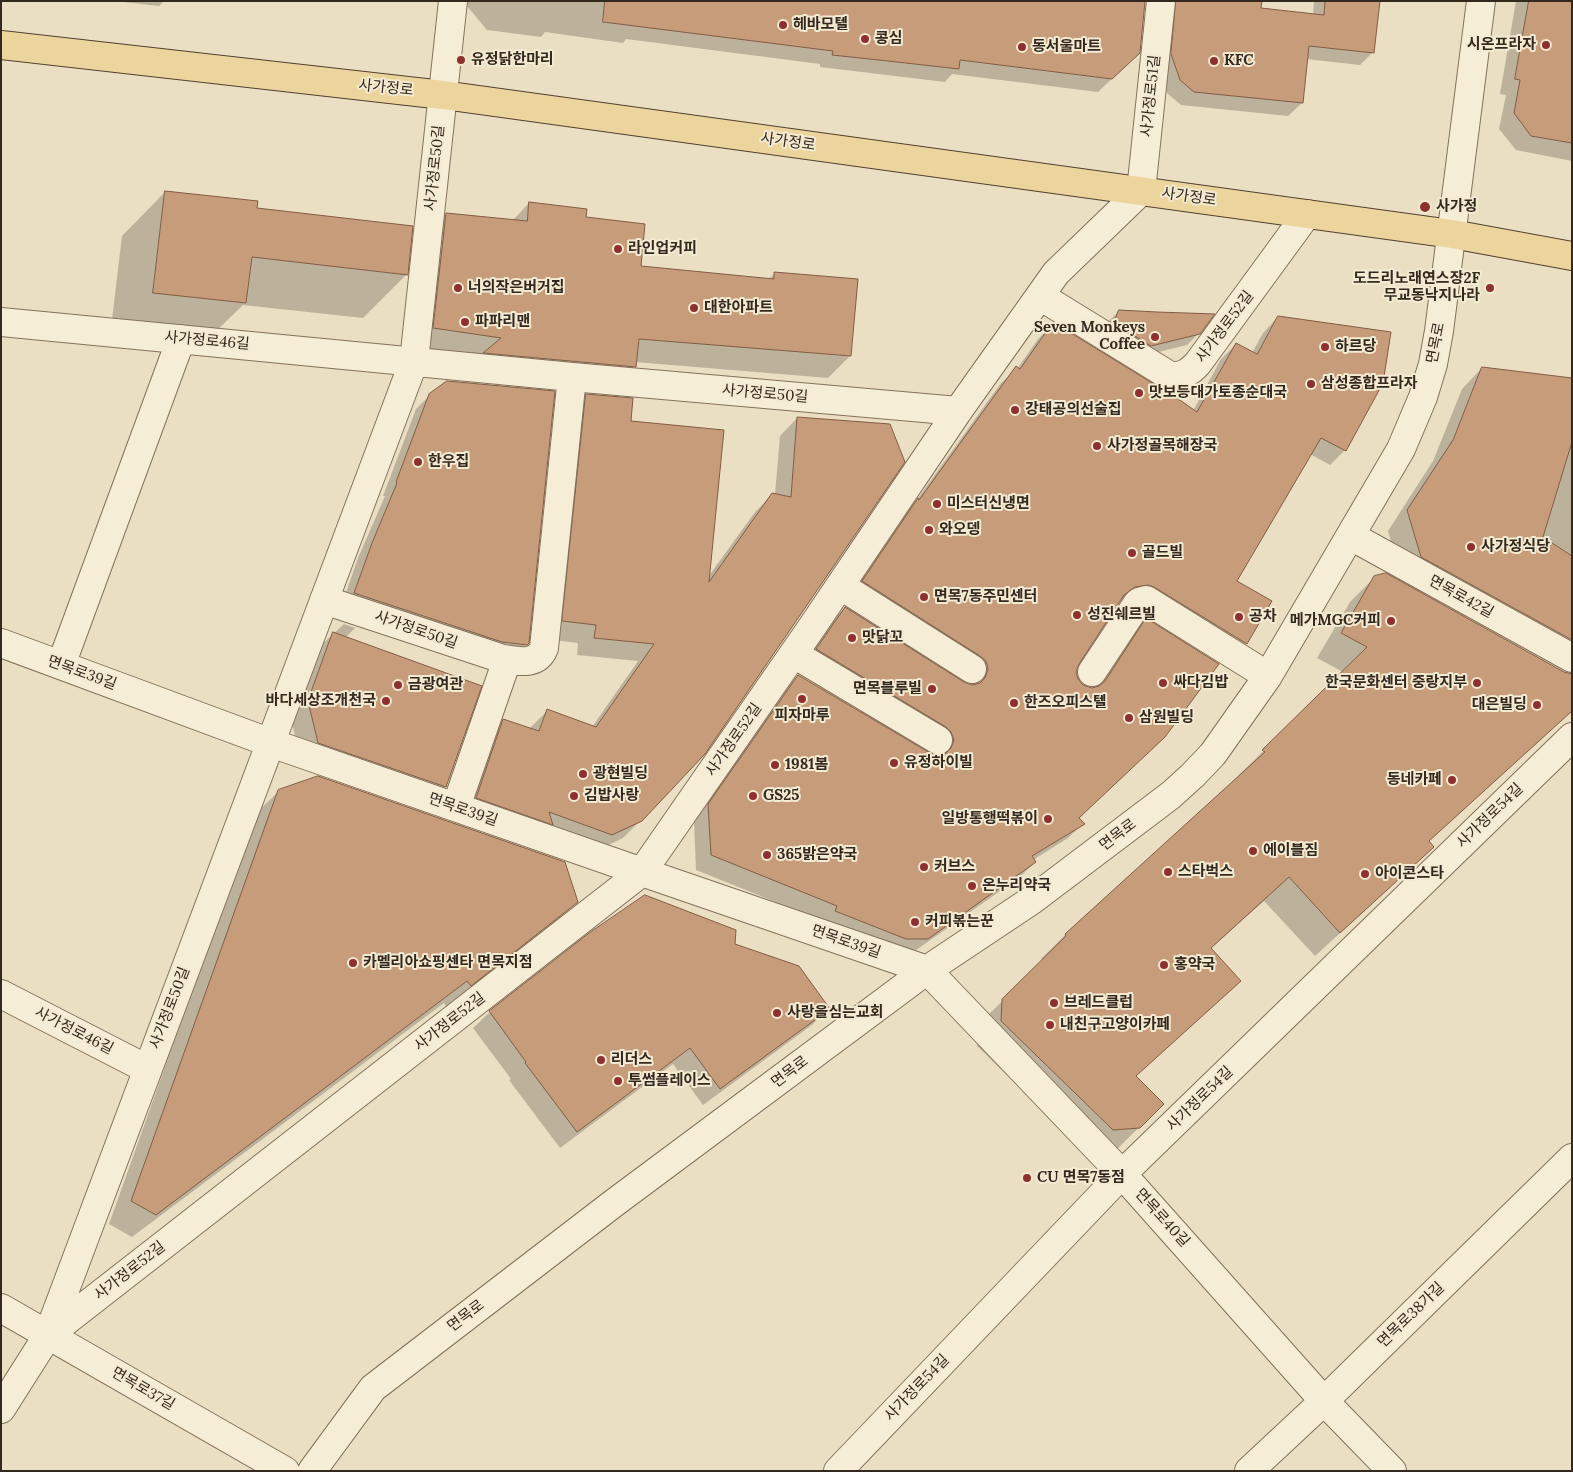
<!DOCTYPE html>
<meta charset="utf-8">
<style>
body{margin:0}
#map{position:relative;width:1573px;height:1472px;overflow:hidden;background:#ebdfc3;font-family:Lora,serif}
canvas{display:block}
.frame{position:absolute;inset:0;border:2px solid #34291e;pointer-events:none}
</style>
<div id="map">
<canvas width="1573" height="1472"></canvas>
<div class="frame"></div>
</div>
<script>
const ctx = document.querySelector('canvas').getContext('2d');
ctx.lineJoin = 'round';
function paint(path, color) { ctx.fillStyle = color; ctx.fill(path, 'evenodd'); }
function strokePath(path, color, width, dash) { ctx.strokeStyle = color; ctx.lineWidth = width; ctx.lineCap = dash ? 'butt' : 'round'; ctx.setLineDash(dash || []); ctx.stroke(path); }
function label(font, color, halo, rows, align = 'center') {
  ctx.font = font + ' Lora,"Noto Sans KR",serif'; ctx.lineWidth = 4; ctx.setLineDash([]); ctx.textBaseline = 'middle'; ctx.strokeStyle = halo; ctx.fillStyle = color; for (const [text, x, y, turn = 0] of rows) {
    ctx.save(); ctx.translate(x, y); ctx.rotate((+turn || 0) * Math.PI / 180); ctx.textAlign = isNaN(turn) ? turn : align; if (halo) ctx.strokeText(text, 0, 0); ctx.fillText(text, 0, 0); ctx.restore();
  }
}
paint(new Path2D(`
 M114 1H164L159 6Z
 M468 1H900L1125 66 1098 92 952 74 945 82 820 67V64L626 39 623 43 545 32 541 37 487 30 467 6Z
 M1157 1H1261L1260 9 1313 15 1314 1H1379L1373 52 1360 65 1306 59 1302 103 1288 116 1181 105 1167 93 1159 67Z
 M1516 1H1572V161L1516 150 1499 129 1506 95 1500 94Z
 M165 192 256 209 406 275 363 318 243 305 201 346 110 336 122 236Z
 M529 203 584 218 640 267 768 280 775 273 850 356 828 378 635 362V366L613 389 412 350 424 237 447 214 512 221Z
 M1119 311 1199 333 1187 345 1138 357 1107 323Z
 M1278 317 1345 450 1330 465 1310 454 1235 582 1270 601 1246 644 1231 659 1132 599 1118 601 1078 663 1075 672 1077 680 1082 686 1091 689 1096 688 1131 635 1146 620 1078 819 1083 824 1068 838 1033 860 1035 862 1020 877 912 953 823 921 696 870 694 820 783 691 798 676 930 755 939 757 937 747 802 664 830 623 845 608 963 683 974 686 971 676 848 596 904 514 913 505 1001 383 1017 369 1038 339 1053 324 1193 411 1221 359 1236 344 1252 353 1263 333Z
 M1482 368 1572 379V673L1555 662 1401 577 1388 531 1433 461 1462 389Z
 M430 395 528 643 512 658 341 607 358 558 385 496H383L416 409Z
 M586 395 630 422 708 577 755 512 773 494H775L780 436 797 418 890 425 641 820 623 838 594 852 459 815 486 738 504 720 529 729 547 711 592 727 638 661 577 655 578 643 545 639 569 413Z
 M1375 577 1564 673 1572 674V709L1548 732 1428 842 1432 847 1408 871 1315 956 1264 901 1210 949 1239 981 1214 1005 1135 1077 1163 1104 1114 1152 1088 1154 977 1046 978 1025 1043 961 1041 959 1065 935 1240 777 1239 775 1343 672 1317 658 1350 602Z
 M344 624 355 628 345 638 480 687 445 787 428 804 301 760 291 719 315 651Z
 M279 791 577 901 554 924 447 1008 444 1003 132 1237 109 1224 255 814Z
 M733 945 828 1008 812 1025 703 1105 673 1064 560 1148 509 1080 511 1079 473 1028 490 1012Z`), '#0003');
const building = new Path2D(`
 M605 1H1145L1140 53 1112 79 960 60 959 69 888 61 832 55 833 51 603 22Z
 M1176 1H1262L1261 8 1324 15 1325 1H1380L1374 53 1309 46 1303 103 1194 92 1180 80 1171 54Z
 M1529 1H1572V143L1531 136 1514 113 1520 80 1515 79Z
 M165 191 258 201 257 208 413 226 408 275 252 257 246 303 153 293Z
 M529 202 587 209 586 217 645 224 641 266 774 279V272L858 279 851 356 639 339 636 367 483 353 501 338 433 328 446 213 527 221Z
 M1119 310 1157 312 1215 314 1200 334 1151 346 1114 323Z
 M1278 316 1391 332 1383 383 1346 451 1321 438 1237 581 1272 601 1247 644 1154 587 1148 585 1135 587 1124 595 1079 664 1076 672 1078 679 1083 685 1092 688 1099 686 1105 681 1146 618 1219 664 1165 737 1079 818 1085 824 1032 856 1036 862 928 939H906L835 911 837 906 711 855 708 804 798 675 930 753 938 756 945 754 951 748 954 740 951 732 946 727 816 649 845 607 964 682 972 685 980 683 985 678 988 669 986 661 980 656 862 581 918 498 919 500 1016 366 1020 369 1053 322 1162 389 1167 391 1197 412 1236 343 1257 354Z
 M1482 367 1572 378V442L1543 537 1572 556V640L1421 557 1407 510 1453 440Z
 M447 381 555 391 529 643 527 645 502 642 354 593 372 543 397 483 396 482 429 394Z
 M586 394 633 398 631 421 724 430 709 582 772 493 791 497 797 417 890 424 905 462 705 754 642 821 612 835 549 812 553 825 476 798 503 719 539 731 547 709 596 727 654 644 594 638 596 625 562 621Z
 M1386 573 1564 672 1572 674V711L1429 841 1434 847 1340 933 1289 877 1211 948 1241 981 1136 1076 1164 1104 1140 1128 1113 1130 1001 1021 1002 999 1066 936 1065 934 1265 752 1262 750 1367 647 1341 633 1374 576Z
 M333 632 482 686 446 787 318 743 308 701Z
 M318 776 565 862 578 902 471 986 467 981 156 1215 131 1201 278 790Z
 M645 895 736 930 735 944 799 966 830 1009 720 1089 690 1048 577 1132 525 1063 526 1062 489 1011 589 933Z`);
paint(building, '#c69c7b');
strokePath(building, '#815c43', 1);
const minor = new Path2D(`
 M1040 296 1170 376C1183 377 1190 372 1198 363L1307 214
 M1 322 572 377 958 411
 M1351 536 1572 658
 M841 586 972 669
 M324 600 503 659C518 661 537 666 544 648L572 377
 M1 643 271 743 642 872 927 970 1122 1174 1324 1401 1392 1471
 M794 654 938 740
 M61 665 181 339
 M1092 672 1137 604 1139 602 1146 600 1268 676
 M456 807 507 660
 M1 994 147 1069
 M1 1308 285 1471
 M48 1335 642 872 812 627 958 411 1056 273 1141 191 1161 1
 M1 1409 48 1335 414 361 453 1
 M312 1471 373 1388 614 1203 927 970 1032 900 1171 795 1193 775 1213 754 1268 676 1401 449 1423 397 1433 364 1439 331 1481 1
 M838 1471 1122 1174 1572 737
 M1249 1471 1324 1401 1572 1158`);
const major = new Path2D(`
 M1 45 443 95 1452 234 1572 256`);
strokePath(minor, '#84715b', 30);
strokePath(major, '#51402f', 30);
strokePath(minor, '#f6edd6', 28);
strokePath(major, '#ecd49d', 28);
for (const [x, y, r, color] of [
 [783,25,5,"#8e302f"],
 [865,39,5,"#8e302f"],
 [1546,45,5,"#8e302f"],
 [1022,47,5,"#8e302f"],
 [461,60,5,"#8e302f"],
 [1214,61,5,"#8e302f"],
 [1425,207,6,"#8e302f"],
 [618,249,5,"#8e302f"],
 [458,288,5,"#8e302f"],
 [1490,288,5,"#8e302f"],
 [694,308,5,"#8e302f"],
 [465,322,5,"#8e302f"],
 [1155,337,5,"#8e302f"],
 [1325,347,5,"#8e302f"],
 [1311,384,5,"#8e302f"],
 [1139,393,5,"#8e302f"],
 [1015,410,5,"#8e302f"],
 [1097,446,5,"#8e302f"],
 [418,462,5,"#8e302f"],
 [937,504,5,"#8e302f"],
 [929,530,5,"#8e302f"],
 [1471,547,5,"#8e302f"],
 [1132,553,5,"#8e302f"],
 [924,597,5,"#8e302f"],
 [1077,615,5,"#8e302f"],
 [1239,617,5,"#8e302f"],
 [1391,621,5,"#8e302f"],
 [852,638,5,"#8e302f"],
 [1163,683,5,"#8e302f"],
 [1477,683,5,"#8e302f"],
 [398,685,5,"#8e302f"],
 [932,689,5,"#8e302f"],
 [802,699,5,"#8e302f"],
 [386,701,5,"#8e302f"],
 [1014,703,5,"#8e302f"],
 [1537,705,5,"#8e302f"],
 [1129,718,5,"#8e302f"],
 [894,763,5,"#8e302f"],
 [775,765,5,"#8e302f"],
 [583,774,5,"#8e302f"],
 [1452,780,5,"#8e302f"],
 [574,796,5,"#8e302f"],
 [753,796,5,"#8e302f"],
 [1048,819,5,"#8e302f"],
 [1253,851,5,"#8e302f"],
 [767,855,5,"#8e302f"],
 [924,867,5,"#8e302f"],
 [1168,872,5,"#8e302f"],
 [1365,874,5,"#8e302f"],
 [972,886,5,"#8e302f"],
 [915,922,5,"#8e302f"],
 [353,963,5,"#8e302f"],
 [1164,965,5,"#8e302f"],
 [1054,1003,5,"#8e302f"],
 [777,1013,5,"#8e302f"],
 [1050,1025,5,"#8e302f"],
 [601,1060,5,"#8e302f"],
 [618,1081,5,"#8e302f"],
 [1027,1178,5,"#8e302f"]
]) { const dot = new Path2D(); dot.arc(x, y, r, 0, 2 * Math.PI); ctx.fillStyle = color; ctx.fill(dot); strokePath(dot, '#f3ead2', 2); }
label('bold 15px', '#34291e', '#f3ead2', [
 ["헤바모텔",793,25],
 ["콩심",875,39],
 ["시온프라자",1536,45,"right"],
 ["동서울마트",1032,47],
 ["유정닭한마리",471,60],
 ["KFC",1224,61],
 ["사가정",1436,207],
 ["라인업커피",628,249],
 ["도드리노래연스장2F",1480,279,"right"],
 ["무교동낙지나라",1480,296,"right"],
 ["너의작은버거집",468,288],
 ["대한아파트",704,308],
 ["파파리맨",475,322],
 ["Seven Monkeys",1145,328,"right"],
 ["Coffee",1145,345,"right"],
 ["하르당",1335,347],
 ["삼성종합프라자",1321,384],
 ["맛보등대가토종순대국",1149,393],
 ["강태공의선술집",1025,410],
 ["사가정골목해장국",1107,446],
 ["한우집",428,462],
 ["미스터신냉면",947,504],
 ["와오뎅",939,530],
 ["사가정식당",1481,547],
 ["골드빌",1142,553],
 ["면목7동주민센터",934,597],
 ["성진쉐르빌",1087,615],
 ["공차",1249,617],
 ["메가MGC커피",1381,621,"right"],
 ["맛닭꼬",862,638],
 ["싸다김밥",1173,683],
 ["한국문화센터 중랑지부",1467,683,"right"],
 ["금광여관",408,685],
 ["면목블루빌",922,689,"right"],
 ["바다세상조개천국",376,701,"right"],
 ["한즈오피스텔",1024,703],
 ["대은빌딩",1527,705,"right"],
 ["피자마루",802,716,"center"],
 ["삼원빌딩",1139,718],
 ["유정하이빌",904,763],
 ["1981봄",785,765],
 ["광현빌딩",593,774],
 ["동네카페",1442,780,"right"],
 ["김밥사랑",584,796],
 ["GS25",763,796],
 ["일방통행떡볶이",1038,819,"right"],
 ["에이블짐",1263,851],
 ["365밝은약국",777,855],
 ["커브스",934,867],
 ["스타벅스",1178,872],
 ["아이콘스타",1375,874],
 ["온누리약국",982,886],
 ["커피볶는꾼",925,922],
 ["카멜리아쇼핑센타 면목지점",363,963],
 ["홍약국",1174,965],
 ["브레드클럽",1064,1003],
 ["사랑을심는교회",787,1013],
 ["내친구고양이카페",1060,1025],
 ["리더스",611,1060],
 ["투썸플레이스",628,1081],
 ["CU 면목7동점",1037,1178]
], 'left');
label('15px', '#34291e', '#f3ead2', [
 ["사가정로",386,88,6],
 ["사가정로51길",1151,96,-84],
 ["사가정로",788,142,8],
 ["사가정로50길",435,168,-84],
 ["사가정로",1189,197,8],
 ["사가정로52길",1225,327,-53],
 ["사가정로46길",207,341,5],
 ["면목로",1436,343,-79],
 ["사가정로50길",765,394,5],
 ["면목로42길",1461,597,29],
 ["사가정로50길",416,630,19],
 ["면목로39길",82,673,20],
 ["사가정로52길",734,740,-55],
 ["면목로39길",463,810,19],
 ["사가정로54길",1490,816,-44],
 ["면목로",1118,835,-37],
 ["면목로39길",846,942,19],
 ["사가정로50길",170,1008,-69],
 ["사가정로52길",450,1022,-38],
 ["사가정로46길",74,1031,27],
 ["면목로",790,1072,-37],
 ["사가정로54길",1200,1099,-44],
 ["면목로40길",1162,1218,48],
 ["사가정로52길",130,1271,-38],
 ["면목로38가길",1411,1315,-44],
 ["면목로",466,1316,-37],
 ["사가정로54길",917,1388,-46],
 ["면목로37길",143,1389,30]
]);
</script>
